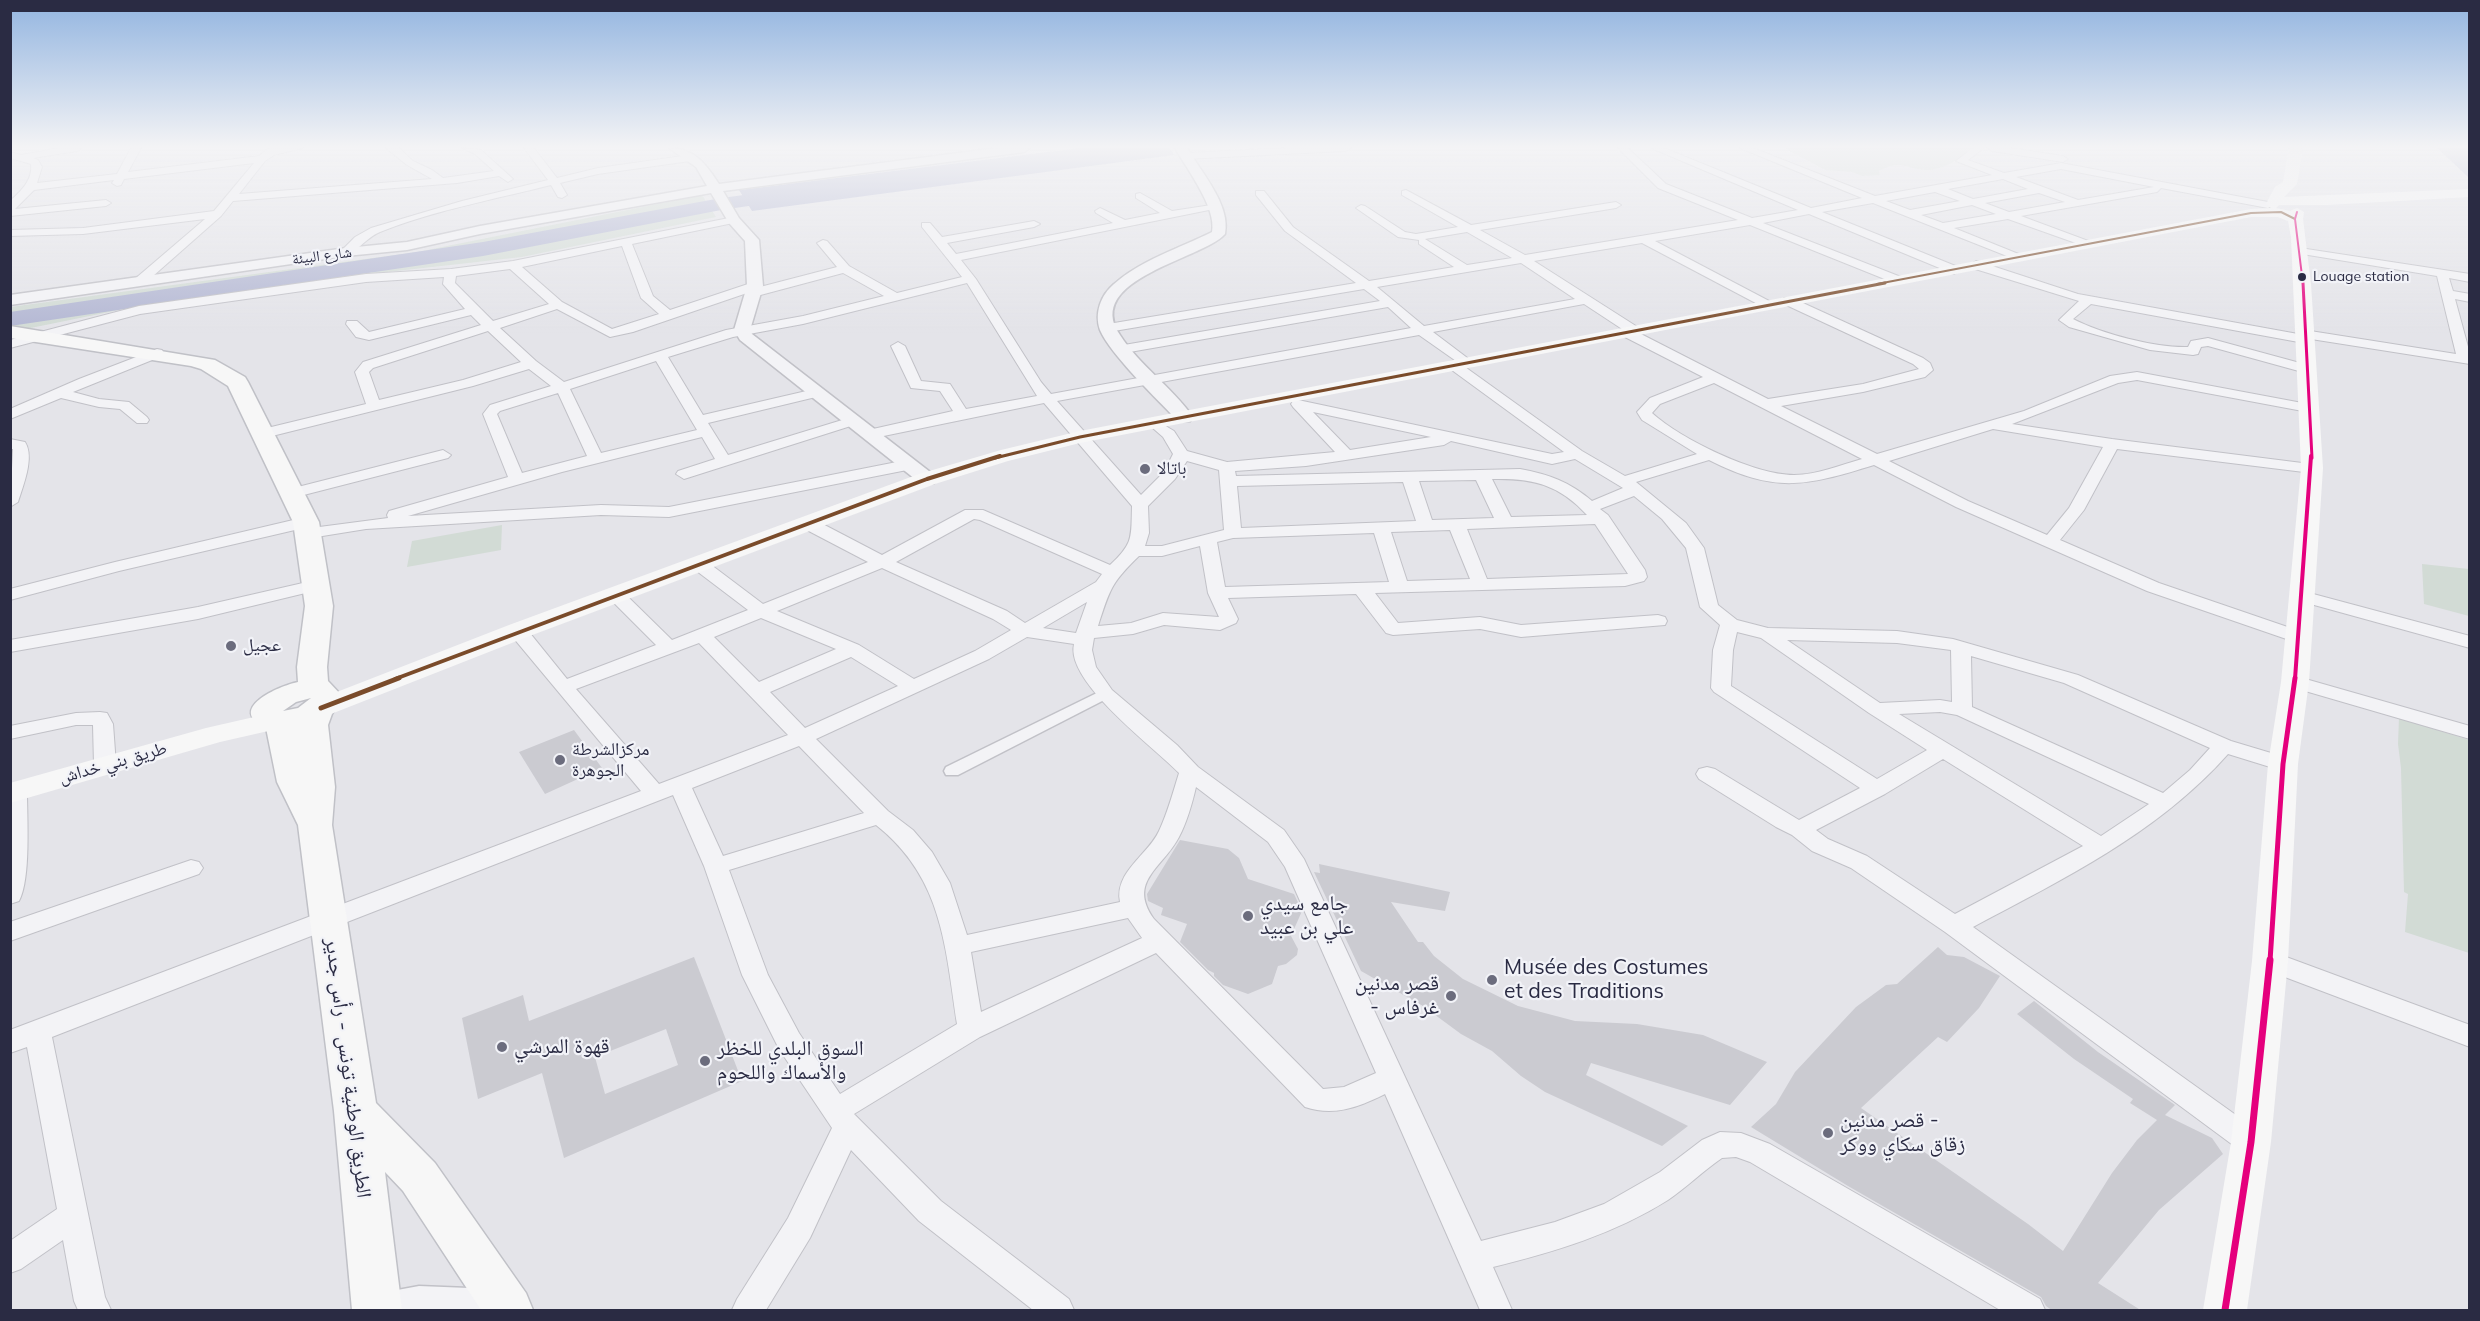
<!DOCTYPE html>
<meta charset="utf-8">
<style>
body{margin:0}
#map{position:relative;width:2480px;height:1321px;overflow:hidden;background:#e4e4e9;font-family:Mulish,sans-serif}
canvas{display:block}
.frame{position:absolute;inset:0;border:12px solid #2a2b43;pointer-events:none}
</style>
<div id="map">
<canvas width="2480" height="1321"></canvas>
<div class="frame"></div>
</div>
<script>
const ctx = document.querySelector('canvas').getContext('2d');
ctx.lineJoin = 'round';
function paint(path, color) { ctx.fillStyle = color; ctx.fill(path, 'evenodd'); }
function strokePath(path, color, width, dash) { ctx.strokeStyle = color; ctx.lineWidth = width; ctx.lineCap = dash ? 'butt' : 'round'; ctx.setLineDash(dash || []); ctx.stroke(path); }
function label(font, color, halo, rows, align = 'center') {
  ctx.font = font + ' Mulish,"Noto Naskh Arabic",sans-serif'; ctx.lineWidth = 4.5; ctx.setLineDash([]); ctx.textBaseline = 'middle'; ctx.strokeStyle = halo; ctx.fillStyle = color; for (const [text, x, y, turn = 0] of rows) {
    ctx.save(); ctx.translate(x, y); ctx.rotate((+turn || 0) * Math.PI / 180); ctx.textAlign = isNaN(turn) ? turn : align; if (halo) ctx.strokeText(text, 0, 0); ctx.fillText(text, 0, 0); ctx.restore();
  }
}
paint(new Path2D(`
 M1784 148H1974C1960 158 1943 171 1925 170 1903 168 1902 159 1879 171L1880 175 1862 176 1852 172 1825 170Z
 M702 195 716 217 522 257 244 288 134 307 11 332 10 307 417 252Z
 M502 525 501 550 407 567 412 541Z
 M2422 564 2469 569V616L2424 604Z
 M2399 718 2469 740V953L2405 932 2408 894 2404 892 2401 768 2398 744Z`), '#d2dbd5');
paint(new Path2D(`
 M1080 148H1170L1174 155 752 211 739 190Z
 M2437 148H2469V178L2467 176Z`), '#b3b7d3');
paint(new Path2D(`
 M797 188 804 190 807 194 804 198 721 210 483 256 10 326V312L483 242 721 198Z`), '#b3b7d3');
paint(new Path2D(`
 M574 730 602 768 545 794 519 752Z
 M1180 840 1228 849 1239 858 1248 879 1294 894 1302 911 1291 936 1298 949 1297 955 1286 964 1278 966 1272 984 1248 994 1223 985 1214 976V973L1208 970 1180 942 1187 924 1161 915 1163 908 1148 901 1147 894Z
 M1319 864 1450 892 1445 911 1391 902 1418 942H1423L1434 956 1463 979 1518 1006 1575 1021 1637 1024 1703 1035 1767 1062 1730 1105 1591 1063 1586 1075 1688 1126 1662 1146 1545 1092 1521 1076 1492 1051 1461 1034 1423 1006 1361 971 1314 872 1320 873Z
 M1938 947 1947 955 1964 957 2000 976 1979 1008 1947 1042 1938 1037 1861 1108 2028 1224 2063 1251 2112 1173 2137 1140 2157 1120 2130 1103 2133 1099 2074 1059 2017 1014 2034 1001 2098 1052 2175 1105 2165 1115 2212 1138 2223 1154 2159 1210 2098 1283 2142 1311H2053L2046 1306 2041 1297 1848 1186 1751 1127 1776 1104 1795 1072 1856 1007 1886 985 1897 984Z
 M694 957 742 1081 564 1158 542 1073 478 1099 462 1018 523 995 529 1021ZM666 1029 678 1065 605 1094 595 1057Z`), '#cbcbd1');
const pedestrian = new Path2D(`
 M1105 689 1113 694 1110 697 958 775H946L944 771 946 767Z`);
const minor = new Path2D(`
 M60 148H82L77 151 33 158 38 160 42 167 37 183 117 174 131 148H141L128 172 259 156 269 148H303L274 155 265 161 239 194 432 179 407 165 386 148H399L413 161 432 170 443 178 494 171 475 154 462 148 481 150 513 179 508 182 499 176 457 183 233 201 221 216 144 284 140 285 134 281 136 278 205 219 83 234 10 236V230L83 228 214 211 254 163 124 179 121 185 117 186 112 183 114 180 34 190 15 209 106 200 111 203 106 206 10 216V201C21 191 33 180 31 164L10 158V152L21 155Z
 M524 148H534L557 178 598 168 690 155 695 158 690 161 598 174 560 183 567 195 562 198 558 197 551 185C496 199 432 211 380 232 367 237 357 252 346 255L340 252 355 237 371 228 462 201 548 180Z
 M1289 148H1351L1346 151 1185 159 1180 156 1185 153Z
 M1618 148H1628L1666 184 1752 218 1798 210 1651 148H1664L1811 208 1862 198 1740 148H1753L1875 196 1992 175 1956 161 1973 148H1984L1968 160 2004 173 2061 163 2268 202 2273 205 2268 208 2161 188 2157 192 2021 216 2091 242V246L2087 247 2008 219 1954 228 2021 255V259L2017 260 1873 203 1822 212 1958 267 1960 270 1954 274 1809 214 1763 223 1901 277 1903 280 1897 284 1750 225 1655 241 1771 302 1773 305 1767 309 1642 243 1534 261 1639 328V333L1768 399 1863 384 1919 369 1913 364 1784 304 1782 301 1784 298H1792L1923 358 1930 363 1933 370 1925 377 1863 392 1781 406 1877 454 2024 411 2110 376 2137 372 2313 405 2315 408 2308 412 2137 380 2118 383 2012 424 2112 439 2318 465 2320 468 2318 471 2312 473 2117 449 2084 510 2060 540 2159 583 2305 633 2308 637 2305 641 2298 643 2147 591 1956 507 1874 465C1806 486 1776 494 1709 460L1636 482 1686 523 1704 548 1718 605 1737 620 1768 628 1897 631 1953 639 2078 675 2231 741 2291 759 2294 764 2291 769 2283 771 2228 754C2158 833 2065 878 1973 927L2261 1133 2265 1142 2261 1151 2251 1155 2241 1151 1945 932 1851 868 1812 851 1792 835 1776 827 1699 779 1696 774 1699 769 1707 767 1715 769 1799 820 1860 788 1714 692 1711 688 1713 650 1720 625 1700 607 1686 548 1662 519 1634 496 1600 509 1608 515 1645 570 1647 577 1644 581 1625 586 1375 593 1398 623 1480 617 1521 625 1658 615 1665 617 1667 621 1665 625 1521 637 1480 629 1393 635 1386 633 1356 594 1228 598 1238 619 1236 623 1220 630 1164 625 1133 634 1094 638 1092 650 1096 667 1112 690 1177 745 1198 767 1284 830 1304 859 1481 1241 1555 1222 1604 1204 1660 1172 1702 1140 1720 1132 1741 1133 1770 1144 2040 1299 2045 1310H2000L1750 1162 1736 1157 1722 1158C1703 1171 1687 1187 1668 1200 1614 1234 1554 1252 1493 1267L1512 1310H1480L1385 1094C1359 1107 1334 1117 1305 1107L1156 953 980 1037 854 1114 941 1201 1069 1299 1074 1310H1033L919 1221 851 1150 810 1238 766 1310H732L737 1299 788 1218 832 1128 779 1049 742 975 704 866 673 795 52 1037 105 1297 111 1310H78L74 1301 63 1240 21 1269 10 1273V1241L57 1209 27 1047 10 1053V1030L641 791 511 635 509 631 511 627H525L567 679 656 645 610 599 607 595 610 591H622L672 640 748 610 694 569 691 565 694 561H706L763 604 868 562 803 528 801 524 803 520H815L882 555 965 510H983L1110 565C1134 543 1131 537 1132 506L1044 403 869 439 864 437 861 434 864 431 953 411 940 391 911 388 891 346 898 342 905 346 921 381 950 384 966 409 1037 396 967 283 803 324 733 337 668 357 703 415 815 389 822 393 820 396 708 423 728 455 852 417 857 418 859 421 857 424 684 479 676 474 678 471 715 459 702 437 562 472 408 516 601 505 669 507 907 460 915 465 907 470 669 517 601 515 366 529 310 538 304 537 301 533 304 529 388 518 387 515 389 511 508 477 483 414 490 405 551 386 529 369 473 386 264 438 256 433 259 430 366 404 355 372 363 362 481 325 471 315 369 340 356 337 346 324 347 321H357L369 332 465 309 443 284 444 277 366 282 140 314 10 348V340L139 306 366 274 451 269 513 261 734 217 738 218V222L632 244 653 296 670 310 751 283H759L760 287 837 267 817 243 823 240 827 241 849 266 897 293 962 277 922 227V223H930L942 237 1034 221 1040 224 1034 227 947 243 956 254 1113 223 1096 213 1095 211 1100 208 1125 220 1160 213 1136 198V194L1140 193 1172 211 1218 204V208L1214 209 961 260 976 279 1041 382 1051 394 1411 328 1388 307 1124 353 1119 352 1117 349 1119 346 1124 345 1380 301 1364 289 1108 332 1103 331 1101 328 1108 324 1356 283 1285 231 1256 195V191H1264L1293 227 1369 281 1454 267 1419 244V240L1398 237 1356 208 1361 205 1365 206 1405 232 1416 234 1458 227 1402 195V191L1406 190 1471 225 1616 202 1621 205 1616 208 1480 230 1525 255 1738 220 1658 188ZM2061 169 2154 187 2078 200 2016 177ZM2003 179 2028 189 1973 199 1948 189ZM1935 192 1960 201 1910 210 1886 201ZM2039 193 2065 202 2009 212 1985 203ZM1972 205 1996 214 1943 223 1921 215ZM1467 232 1512 258 1467 265 1425 239ZM622 246 641 298 659 314 612 329 562 302 522 267ZM1521 263 1575 299 1424 326 1377 287ZM510 269 549 304 493 321 455 283 456 276ZM843 273 884 296 803 316 726 330 564 382 536 361 500 328 557 309 610 337 633 332 747 293 753 297ZM1584 304 1622 329 1619 332 1621 335 1703 377 1650 398 1637 412 1642 420 1697 454 1625 476 1582 451 1465 367 1472 366 1474 363 1433 332ZM488 331 521 362 463 380 379 400 369 372 373 368ZM1419 335 1456 361 1449 362 1447 365 1449 368 1564 452 1552 454 1298 400 1293 401 1291 404 1293 407 1335 452 1227 462 1187 451 1174 431 1154 419 1147 423 1163 437 1173 454 1164 472 1141 495 1057 401ZM656 361 697 430 601 453 570 389ZM1714 383 1862 459C1840 465 1817 475 1794 475 1754 475 1681 439 1652 413L1660 404ZM558 393 587 456 522 473 497 414 500 411ZM1313 412 1431 437 1350 450ZM1993 429 2103 447 2069 508 2047 535 1968 501 1889 461ZM1451 441 1552 464 1575 459 1623 488 1592 501C1570 482 1548 474 1520 469L1236 476 1235 471 1306 466 1444 445ZM1187 461 1219 470 1224 530 1162 546H1145L1149 533 1148 506 1175 479ZM1492 479C1532 478 1559 484 1587 515L1511 517ZM1476 480 1494 518 1432 520 1419 481ZM1403 482 1416 521 1241 528 1237 486ZM974 519 980 520 1102 574 1096 582 1025 623 1007 611 896 562ZM1595 524 1628 574 1487 579 1467 529ZM1450 530 1470 579 1407 581 1391 532ZM1374 533 1389 582 1225 587 1217 542 1233 538ZM1200 546 1208 593 1219 617 1163 613 1131 623 1098 626C1110 589 1111 583 1139 556H1162ZM882 568 993 619 1011 630 975 651 914 679 859 645 777 611ZM1087 602 1076 633 1043 628ZM761 618 836 649 759 682 714 637ZM1737 632 1761 638 1869 713 1927 750 1877 779 1731 686 1733 650ZM1027 637 1074 644C1065 682 1154 747 1179 773 1173 792 1168 812 1159 831 1148 855 1114 872 1120 902L967 935 950 883 932 852 913 830 888 811 816 739 989 659ZM1787 640 1897 643 1951 650 1952 702 1940 700 1880 703ZM699 643 788 735 659 784 576 689ZM1971 656 2064 683 2210 748 2190 770 2163 793 1972 707ZM851 657 898 686 805 728 770 692ZM1940 712 1957 715 2149 804 2101 836 1899 714ZM799 746 864 813 723 856 692 788ZM1943 759 2083 846 1955 914 1867 856 1828 839 1816 830 1885 794ZM1196 787 1268 842 1285 867 1376 1073 1344 1087 1323 1089 1154 919C1127 881 1163 868 1179 837 1187 822 1192 804 1196 787ZM876 825C943 878 945 946 957 1024L840 1094 799 1033 768 975 729 870ZM1128 918 1142 938 981 1012 971 952Z
 M1987 148H2010L2063 156 2068 159 2063 162 1992 151Z
 M2300 248 2470 274V282L2449 278 2453 291 2470 294V302L2455 299 2470 354V364L2311 339 2304 343 2091 304 2073 319C2102 334 2156 348 2188 347L2191 341 2208 338 2311 366 2313 369 2306 373 2208 346 2201 347 2198 354 2193 355 2150 350 2069 327 2059 320 2079 301 1972 268 1970 265 1976 261 1980 262 2078 294 2298 334 2304 330 2456 354 2437 276 2296 253V249Z
 M157 349 162 350 164 353 162 356 73 392 99 399 129 402 147 417 149 420 147 423H137L120 409 99 407 61 398 10 419V409L79 379Z
 M10 439 25 442C35 457 23 486 18 502L10 507 13 449H10Z
 M443 450 451 455 448 458 292 498 284 493 286 490Z
 M306 517 312 518 314 522 312 526 119 571 10 600V589L115 562Z
 M316 580 322 581 325 585 322 589 198 619 10 652V640L198 607Z
 M2302 591 2470 636V648L2296 600 2293 596 2296 592Z
 M2295 676 2470 726V739L2288 686 2285 682 2288 678Z
 M100 712 107 713 113 724 116 765 113 770 105 772 97 770 94 765 93 725H76L10 739V726L76 713Z
 M16 784 24 786 27 791C27 818 31 879 19 901L10 904V785Z
 M191 860 199 862 203 868 199 874 10 941V922Z
 M2270 951 2470 1025V1047L2261 968 2257 961 2261 954Z`);
const tertiary = new Path2D(`
 M669 148C694 148 706 164 719 184L997 148H1030L1024 152 723 191 739 218 759 240 763 286 750 330 752 334 934 475 937 479 934 483H920L740 340 734 330 747 286 745 241 729 223 711 193 480 234 407 250 346 256 10 305V295L346 248 407 242 480 226 707 186 696 167Z
 M1175 148H1187C1201 172 1231 205 1225 234 1203 259 1082 279 1120 335 1140 366 1172 387 1193 417L1190 421H1178C1158 400 1110 354 1100 330 1094 313 1101 295 1114 284 1141 260 1180 248 1212 232 1217 208 1187 169 1175 148Z
 M419 1286 469 1288 490 1296 496 1310H372L378 1296 392 1291Z`);
const primary = new Path2D(`
 M10 326 215 360 245 377 248 382 319 522 333 606 327 667 328 681 343 697 332 714 328 725 335 787 332 825 376 1103 435 1163 526 1293 533 1310H481L403 1191 385 1172 402 1310H352L334 1111 298 825 277 782 266 728C225 709 279 686 298 682L297 667 305 606 293 522 228 386 201 369 191 366 10 338ZM311 698 298 708 283 711 296 702Z`);
strokePath(pedestrian, '#c1c1c7', 3);
strokePath(minor, '#c1c1c7', 2);
strokePath(tertiary, '#c1c1c7', 3);
strokePath(primary, '#c0c1c7', 3);
paint(pedestrian, '#f3f3f6');
paint(minor, '#f3f3f6');
paint(tertiary, '#f3f3f6');
paint(new Path2D(`
 M2289 148H2303L2297 184 2284 197 2470 189V197L2326 205H2279L2276 208 2290 211 2297 208 2304 212 2303 219 2311 284 2323 468 2309 682 2298 764 2288 961 2271 1142 2247 1310H2203L2231 1142 2252 961 2268 764 2281 682 2301 468 2291 237 2288 221 2278 217H2251L1080 443 1008 461 935 484 527 637 331 714 321 717 311 714 307 708 311 702 509 625 919 474 1001 450 1080 431 1184 411 2251 209 2271 208 2266 204 2275 187 2283 182Z
 M276 712 286 715 290 721 286 727 220 742 10 803V783L206 728Z`), '#f7f7f7');
paint(primary, '#f7f7f7');
strokePath(new Path2D(`
 M1877 284 2251 213 2281 212 2295 219`), '#7a4b2a', 2);
strokePath(new Path2D(`
 M995 458 1080 437 1885 283`), '#7a4b2a', 3);
strokePath(new Path2D(`
 M395 679 927 479 1000 456`), '#7a4b2a', 4);
strokePath(new Path2D(`
 M321 708 399 678`), '#7a4b2a', 5);
strokePath(new Path2D(`
 M2297 212 2295 219 2303 284`), '#e5007d', 2);
strokePath(new Path2D(`
 M2303 283 2312 458`), '#e5007d', 3);
strokePath(new Path2D(`
 M2295 679 2311 456`), '#e5007d', 4);
strokePath(new Path2D(`
 M2270 961 2283 764 2295 678`), '#e5007d', 5);
strokePath(new Path2D(`
 M2225 1310 2251 1142 2270 960`), '#e5007d', 7);
const sky = ctx.createLinearGradient(0, 0, 0, 333);
sky.addColorStop(0, '#93b5e0');
sky.addColorStop(0.44, '#f3f3f5');
sky.addColorStop(1, '#f3f3f500');
ctx.fillStyle = sky;
ctx.fillRect(0, 0, 2480, 333);
for (const [x, y, r, color] of [
 [2302,277,5,"#2a2b43"],
 [1145,469,6,"#6b6c7d"],
 [231,646,6,"#6b6c7d"],
 [560,760,6,"#6b6c7d"],
 [1248,916,6,"#6b6c7d"],
 [1492,980,6,"#6b6c7d"],
 [1451,996,6,"#6b6c7d"],
 [502,1047,6,"#6b6c7d"],
 [705,1061,6,"#6b6c7d"],
 [1828,1133,6,"#6b6c7d"]
]) { const dot = new Path2D(); dot.arc(x, y, r, 0, 2 * Math.PI); ctx.fillStyle = color; ctx.fill(dot); strokePath(dot, '#f2f3f8', 2); }
label('14px', '#2a2b43', '#f2f3f8', [
 ["Louage station",2313,277]
], 'left');
label('15px', '#2a2b43', '#f2f3f8', [
 ["شارع البيئة",322,256,-7]
]);
label('18px', '#2a2b43', '#f2f3f8', [
 ["باتالا",1157,469],
 ["عجيل",243,646],
 ["مركزالشرطة",572,750],
 ["الجوهرة",572,771]
], 'left');
label('18px', '#2a2b43', '#f2f3f8', [
 ["طريق بني خداش",113,763,-16]
]);
label('21px', '#2a2b43', '#f2f3f8', [
 ["جامع سيدي",1260,904],
 ["علي بن عبيد",1260,928],
 ["Musée des Costumes",1504,968],
 ["et des Traditions",1504,992],
 ["قصر مدنين",1439,984,"right"],
 ["- غرفاس",1439,1008,"right"],
 ["قهوة المرشي",514,1047],
 ["السوق البلدي للخظر",717,1049],
 ["والأسماك واللحوم",717,1073],
 ["قصر مدنين -",1840,1121],
 ["زقاق سكاي ووكر",1840,1145]
], 'left');
label('21px', '#2a2b43', '#f2f3f8', [
 ["الطريق الوطنية تونس - رأس جدير",348,1068,83]
]);
</script>
